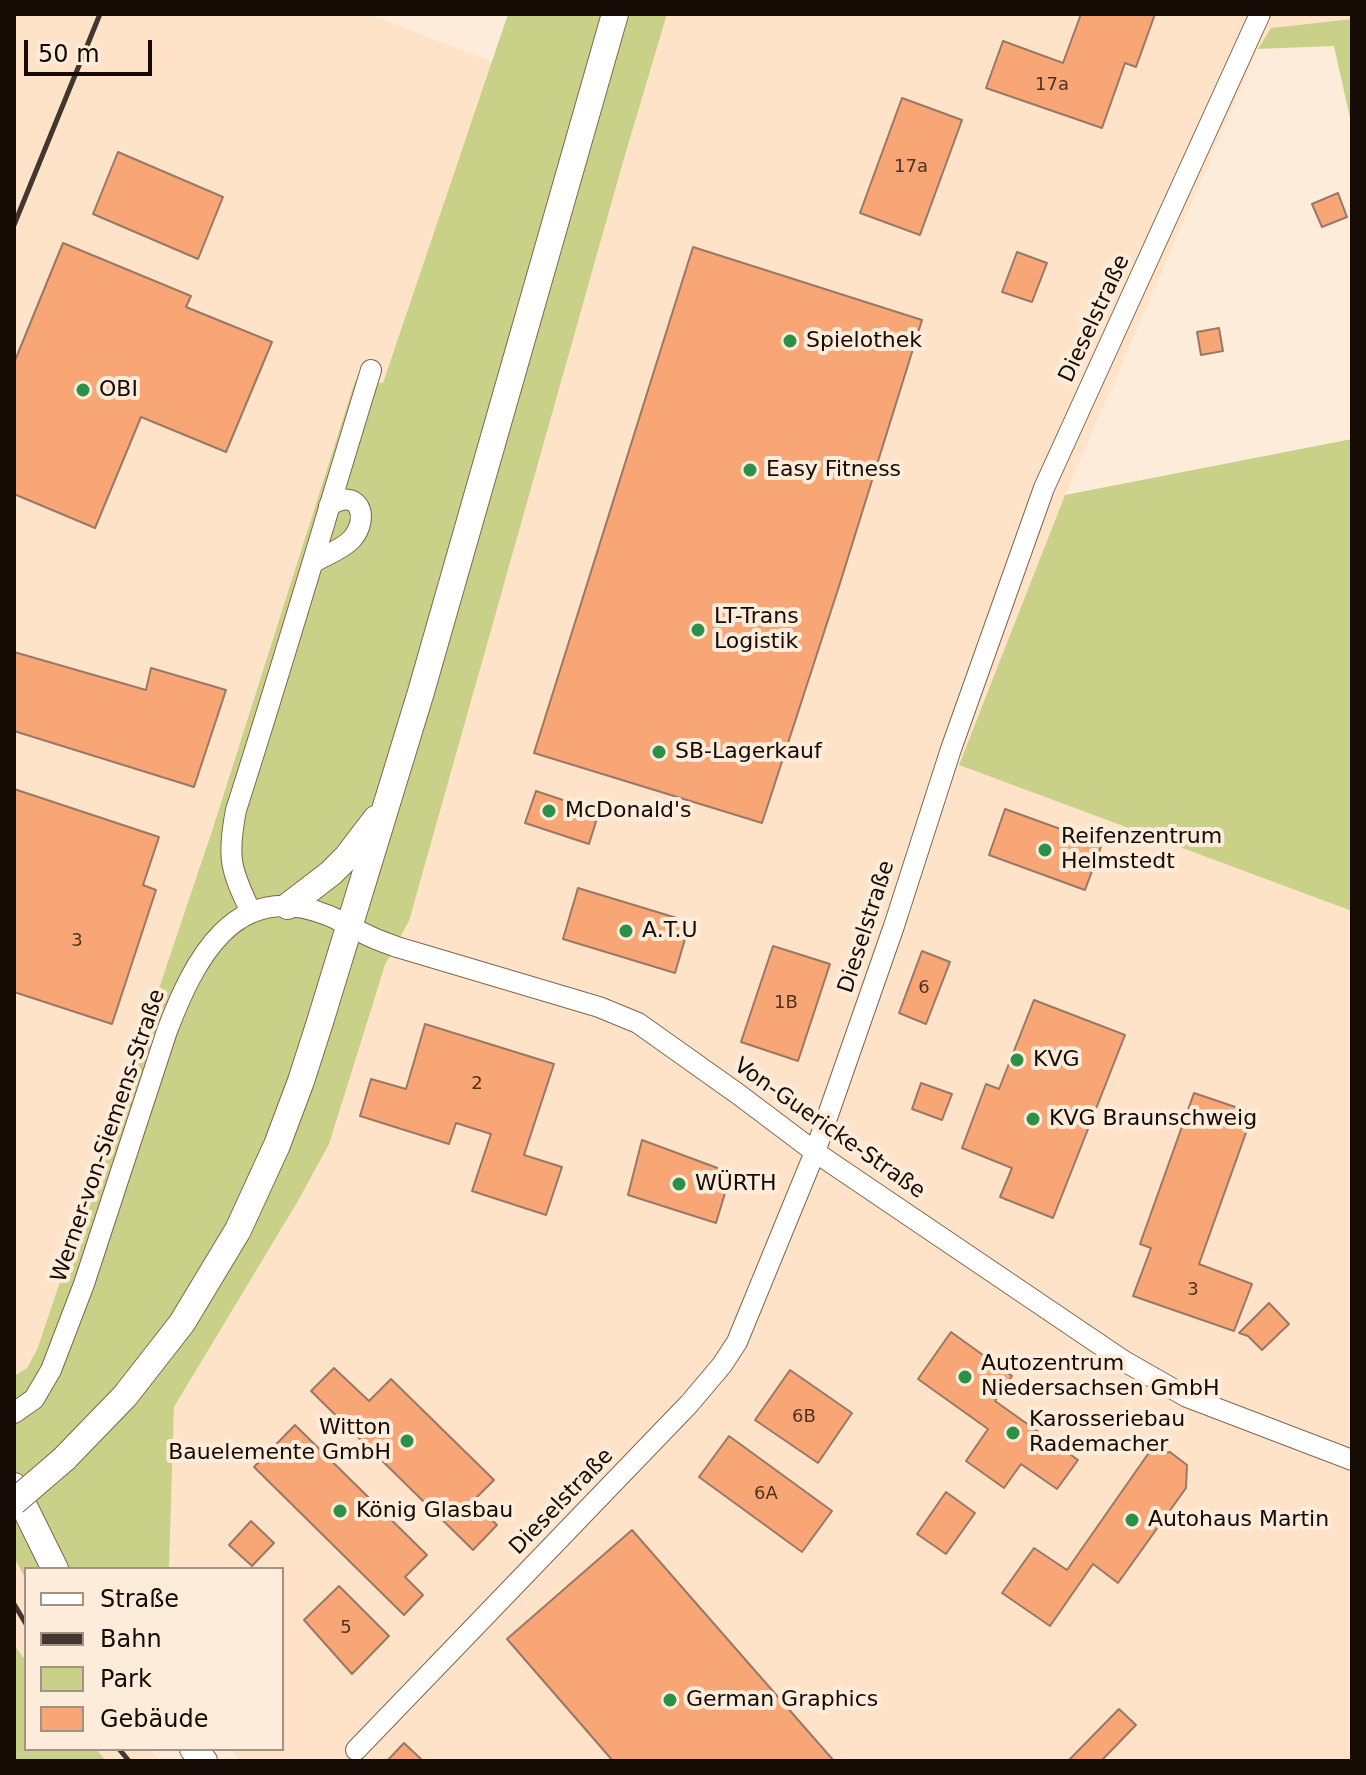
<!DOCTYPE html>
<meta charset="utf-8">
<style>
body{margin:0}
#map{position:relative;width:1366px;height:1775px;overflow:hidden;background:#feecdb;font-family:"DejaVu Sans",sans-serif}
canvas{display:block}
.frame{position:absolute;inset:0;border:16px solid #150b04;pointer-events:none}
.legend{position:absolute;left:24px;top:1567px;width:260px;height:184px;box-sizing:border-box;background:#feecdb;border:2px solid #a19285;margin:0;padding:10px 14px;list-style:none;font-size:24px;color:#150b04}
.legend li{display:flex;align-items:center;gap:16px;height:40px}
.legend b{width:40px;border:2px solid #a19285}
.scale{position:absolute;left:24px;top:40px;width:128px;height:36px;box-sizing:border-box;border:4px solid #150b04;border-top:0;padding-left:10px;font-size:24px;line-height:28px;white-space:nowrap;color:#150b04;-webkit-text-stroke:6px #feecdb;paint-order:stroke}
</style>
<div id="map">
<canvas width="1366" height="1775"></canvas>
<div class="frame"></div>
<ul class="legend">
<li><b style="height:10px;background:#fff"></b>Straße</li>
<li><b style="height:10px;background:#42362e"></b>Bahn</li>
<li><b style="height:22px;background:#c9d188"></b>Park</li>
<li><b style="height:22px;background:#f9a676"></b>Gebäude</li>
</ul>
<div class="scale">50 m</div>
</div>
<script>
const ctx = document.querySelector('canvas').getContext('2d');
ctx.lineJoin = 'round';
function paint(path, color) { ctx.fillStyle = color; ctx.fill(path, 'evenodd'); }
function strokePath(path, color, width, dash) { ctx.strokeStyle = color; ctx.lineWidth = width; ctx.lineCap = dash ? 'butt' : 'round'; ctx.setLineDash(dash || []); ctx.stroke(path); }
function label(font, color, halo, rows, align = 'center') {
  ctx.font = font + ' "DejaVu Sans",sans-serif'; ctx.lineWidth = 8; ctx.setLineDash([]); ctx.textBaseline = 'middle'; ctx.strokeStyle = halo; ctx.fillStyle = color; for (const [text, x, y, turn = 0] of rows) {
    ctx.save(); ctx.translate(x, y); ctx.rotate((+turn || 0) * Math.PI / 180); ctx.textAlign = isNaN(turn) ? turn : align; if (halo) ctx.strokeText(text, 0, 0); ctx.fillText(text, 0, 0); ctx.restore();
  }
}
paint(new Path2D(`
 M14 14H369L493 62 383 383 355 382 213 828 37 1351 27 1368 14 1376Z
 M667 14H1352V19L1271 28 1258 49 1065 495 959 765 1352 911V1761H241L230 1749H282V1569H169L174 1407 298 1201 385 965 409 921 623 162Z
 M14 1557 26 1580V1661L14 1645Z
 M96 1749H150L160 1761H106Z`), '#ffe3c8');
paint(new Path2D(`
 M508 14H667L623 162 409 921 385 965 329 1144 298 1201 174 1407 169 1569H26V1580L14 1557V1376L27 1368 37 1350 213 828 355 381 383 383Z
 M1352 19V127L1334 46 1258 49 1271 28Z
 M1352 439V911L959 765 1065 495Z
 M14 1645 26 1661V1749H96L106 1761H14Z`), '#c9d188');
const building = new Path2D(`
 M1081 14H1155L1136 67 1125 63 1102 128 986 88 1003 41 1063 63Z
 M902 98 962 120 920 235 860 213Z
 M118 152 223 197 198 259 93 214Z
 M1338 193 1347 217 1322 227 1312 204Z
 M63 243 191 296 186 307 272 342 226 452 141 417 95 528 14 494V363Z
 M693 247 922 320 841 580 762 823 534 753Z
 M1017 252 1047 263 1032 302 1002 292Z
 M1219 328 1223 351 1201 355 1197 332Z
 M14 652 146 690 151 668 226 690 194 787 14 731Z
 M14 789 159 837 143 885 156 890 112 1024 14 992Z
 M536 791 599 812 589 844 525 823Z
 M1005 809 1102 844 1085 890 989 855Z
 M578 888 690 922 675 973 563 939Z
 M773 946 830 964 798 1061 741 1042Z
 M922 951 950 962 926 1024 899 1013Z
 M1034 1000 1125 1035 1053 1218 1000 1197 1012 1168 962 1148 986 1084 999 1089Z
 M425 1024 554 1064 524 1155 562 1167 546 1215 472 1191 491 1134 456 1123 449 1144 360 1116 371 1079 406 1089Z
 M921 1083 952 1094 942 1120 912 1109Z
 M1194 1093 1253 1113 1199 1264 1252 1284 1234 1331 1133 1296 1151 1248 1140 1244Z
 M642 1140 731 1173 716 1223 628 1195Z
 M1269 1303 1289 1324 1262 1350 1248 1336 1239 1333Z
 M951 1332 1012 1376 995 1401 1078 1460 1057 1489 1021 1464 1004 1488 966 1461 988 1429 918 1379Z
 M334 1368 369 1401 391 1379 494 1480 473 1501 497 1525 473 1550 311 1391Z
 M790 1370 852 1413 818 1463 755 1420Z
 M295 1425 427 1555 405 1577 423 1595 404 1615 254 1467Z
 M729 1436 832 1511 802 1552 699 1477Z
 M1170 1452 1187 1465 1186 1488 1118 1583 1093 1564 1050 1626 1002 1593 1034 1548 1067 1570 1148 1454Z
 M946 1492 975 1513 946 1554 917 1534Z
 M251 1521 274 1543 252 1566 229 1545Z
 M632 1530 834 1761H613L507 1639Z
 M339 1586 389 1636 352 1674 304 1620Z
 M1119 1709 1136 1725 1101 1761H1068Z
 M404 1743 423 1761H387Z`);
paint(building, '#f9a676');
strokePath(building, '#997866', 2);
const minor = new Path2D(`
 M314 562C326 555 343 549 352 539 371 517 358 486 329 506
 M251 912C230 869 227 857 236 810 283 664 326 516 371 370
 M14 1413 34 1399 51 1370 84 1284 167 1031C194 960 234 880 324 914 337 918 350 927 363 933 374 939 386 943 397 947L599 1007 638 1023 738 1094 815 1152 1124 1361 1187 1397 1352 1460
 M356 1750 689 1404 722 1365 737 1342 815 1152 894 926 951 749 1044 488 1260 14`);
const major = new Path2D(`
 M288 906 331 873 347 857 376 819
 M64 1459 125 1396 182 1323 238 1230 277 1145 301 1081 320 1022 421 692 615 14
 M14 1486 55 1569
 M193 1749 204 1761`);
strokePath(minor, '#7f664d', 22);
strokePath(major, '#7f664d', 28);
strokePath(minor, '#fff', 20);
strokePath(major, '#fff', 26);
strokePath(new Path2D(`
 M14 225 100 14
 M14 1604 26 1624
 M119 1749 129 1761`), '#42362e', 5);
const majorBridge = new Path2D(`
 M14 1502 64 1459`);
strokePath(majorBridge, '#7f664d', 28, []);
strokePath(majorBridge, '#fff', 26);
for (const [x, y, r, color] of [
 [790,341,8,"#2c9147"],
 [83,390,8,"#2c9147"],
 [750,470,8,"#2c9147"],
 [698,630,8,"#2c9147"],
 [659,752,8,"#2c9147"],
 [549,811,8,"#2c9147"],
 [1045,850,8,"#2c9147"],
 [626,931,8,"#2c9147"],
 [1017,1060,8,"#2c9147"],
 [1033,1119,8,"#2c9147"],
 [679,1184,8,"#2c9147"],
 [965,1377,8,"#2c9147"],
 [1013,1433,8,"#2c9147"],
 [407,1441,8,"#2c9147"],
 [340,1511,8,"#2c9147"],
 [1132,1520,8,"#2c9147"],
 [670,1700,8,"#2c9147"]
]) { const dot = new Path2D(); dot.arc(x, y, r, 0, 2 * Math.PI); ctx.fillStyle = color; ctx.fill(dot); strokePath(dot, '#feecdb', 3); }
label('18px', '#4e3220', null, [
 ["17a",1052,85],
 ["17a",911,167],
 ["3",77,941],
 ["6",924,988],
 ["1B",786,1003],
 ["2",477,1084],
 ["3",1193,1290],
 ["6B",804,1417],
 ["6A",766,1494],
 ["5",346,1628]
]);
label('22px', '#150b04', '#feecdb', [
 ["Dieselstraße",1095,319,-65],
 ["Dieselstraße",867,927,-72],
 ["Von-Guericke-Straße",829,1129,35],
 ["Werner-von-Siemens-Straße",109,1136,-71],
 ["Dieselstraße",562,1502,-46]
]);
label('22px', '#150b04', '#feecdb', [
 ["Spielothek",806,341],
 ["OBI",99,390],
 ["Easy Fitness",766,470],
 ["LT-Trans",714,617],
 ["Logistik",714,642],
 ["SB-Lagerkauf",675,752],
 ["McDonald's",565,811],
 ["Reifenzentrum",1061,837],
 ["Helmstedt",1061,862],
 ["A.T.U",642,931],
 ["KVG",1033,1060],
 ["KVG Braunschweig",1049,1119],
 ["WÜRTH",695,1184],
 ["Autozentrum",981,1364],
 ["Niedersachsen GmbH",981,1389],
 ["Karosseriebau",1029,1420],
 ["Rademacher",1029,1445],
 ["Witton",391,1428,"right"],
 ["Bauelemente GmbH",391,1453,"right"],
 ["König Glasbau",356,1511],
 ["Autohaus Martin",1148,1520],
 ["German Graphics",686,1700]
], 'left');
</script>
